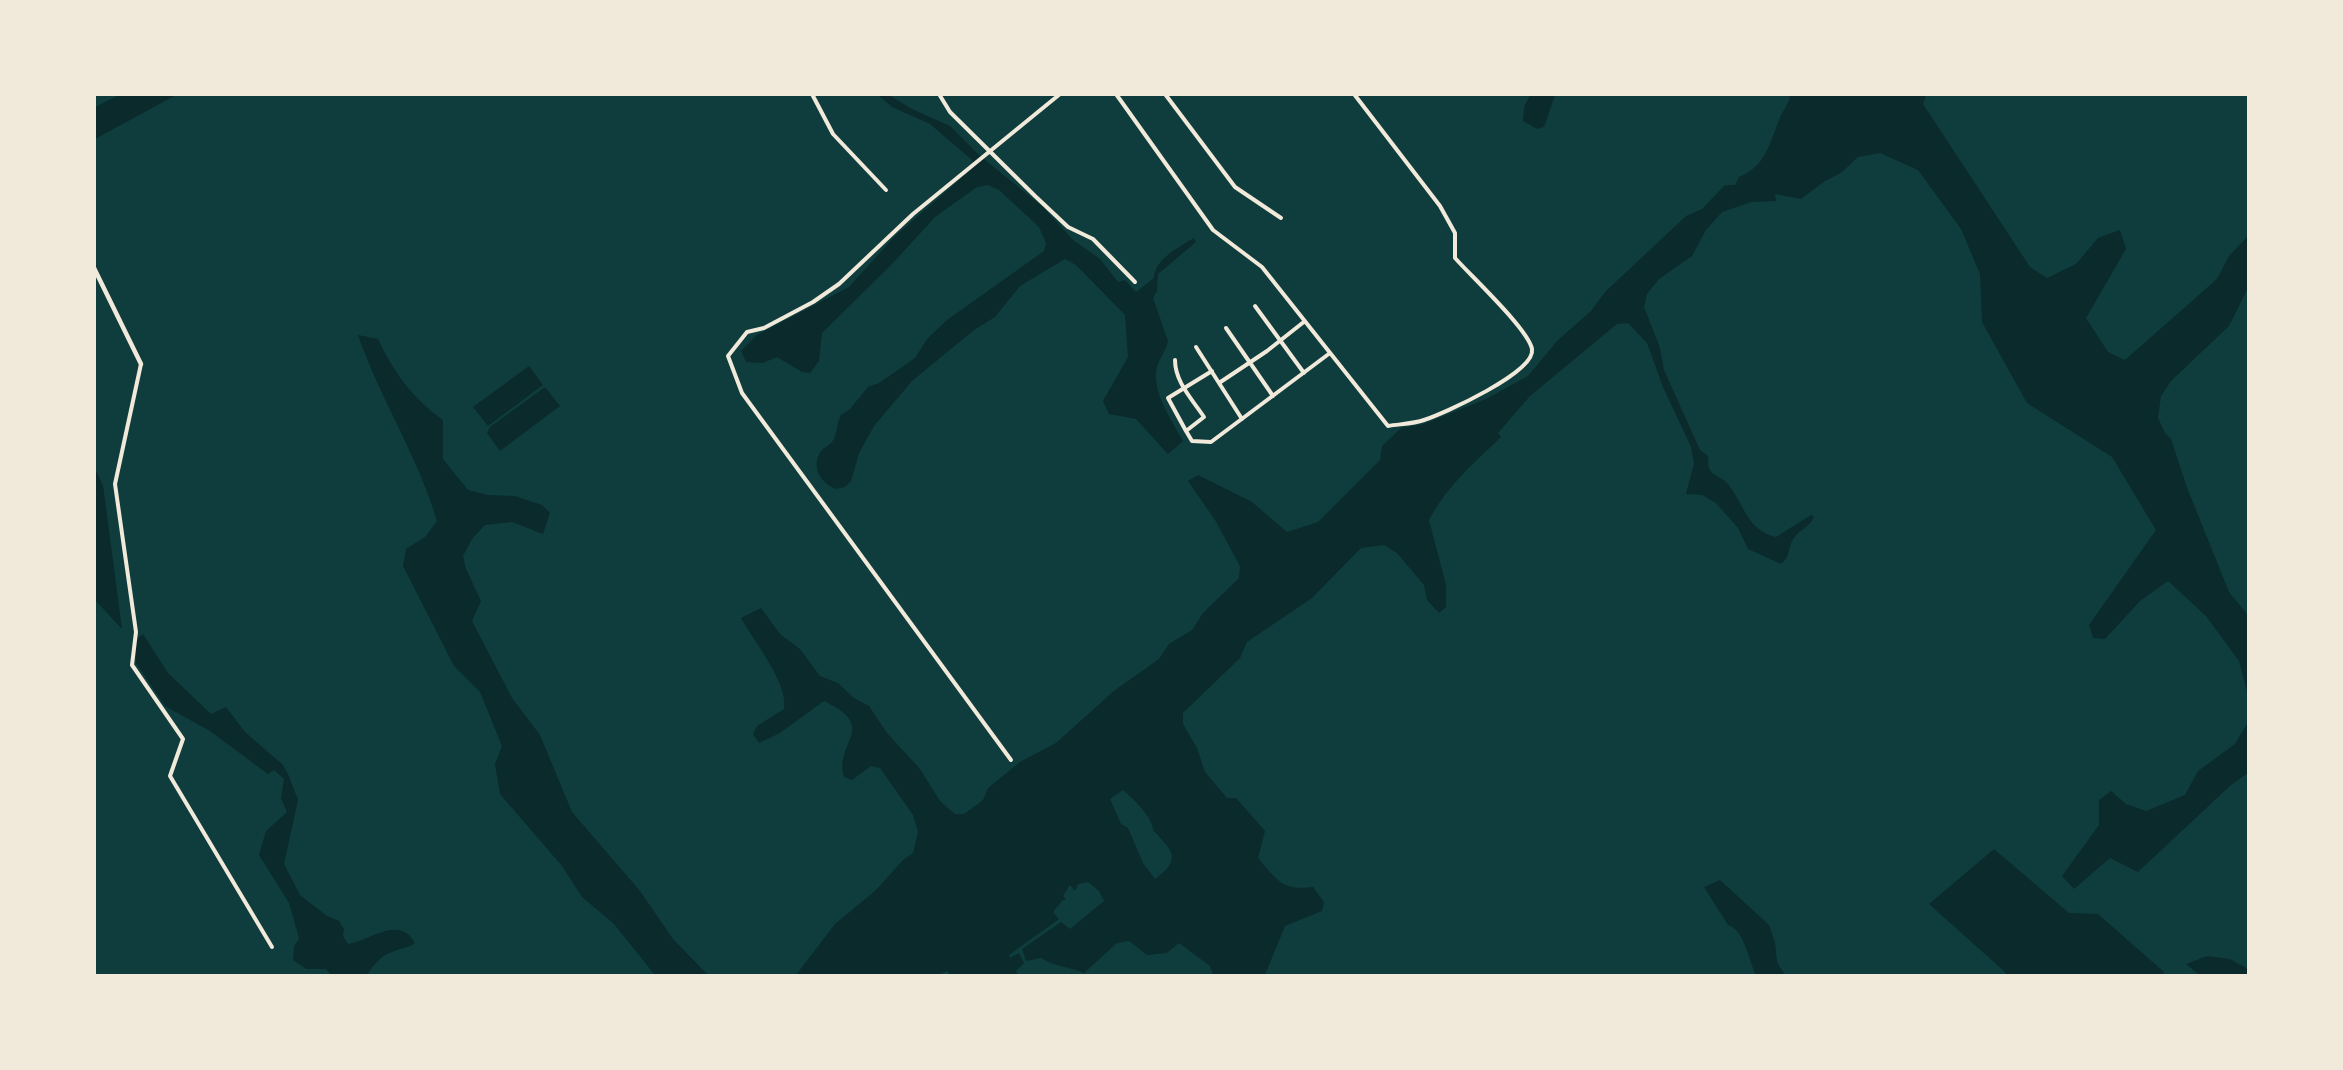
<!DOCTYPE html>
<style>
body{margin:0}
#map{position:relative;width:2343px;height:1070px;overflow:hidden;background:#0f3d3e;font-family:"Alegreya Sans",sans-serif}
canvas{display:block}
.frame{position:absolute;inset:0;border:96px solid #f1e9da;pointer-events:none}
</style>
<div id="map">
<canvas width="2343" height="1070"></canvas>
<div class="frame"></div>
</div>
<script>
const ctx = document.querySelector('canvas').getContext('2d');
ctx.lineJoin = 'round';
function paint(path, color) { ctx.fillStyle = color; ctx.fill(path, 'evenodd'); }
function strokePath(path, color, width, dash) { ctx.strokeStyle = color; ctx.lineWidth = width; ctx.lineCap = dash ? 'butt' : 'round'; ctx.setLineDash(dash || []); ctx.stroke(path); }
paint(new Path2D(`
 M121 94H176V95L95 139V107Z
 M878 95H889L910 108 950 126 979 155 1043 207 1073 240 1100 259 1118 282 1125 280 1136 292 1154 278C1155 259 1179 247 1194 238L1196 242 1158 274 1157 291 1153 298 1168 341C1166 353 1155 362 1156 376 1156 399 1173 422 1183 441L1168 454 1136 419 1109 414 1103 401 1128 357 1125 315 1076 265 1065 259 1020 286 995 317 974 330 912 381 874 426 859 453 851 481 845 487 836 489C821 483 810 467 821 451 824 447 829 446 832 442 837 436 837 422 841 415L850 409 868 387 879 383 915 358 927 339 947 320 1044 251 1046 243 1039 227 999 190 988 185 977 187 935 217 891 265 822 333 819 361 810 373 802 372 777 357 763 363 746 362 741 351 757 335 849 287 895 236 974 167 972 160 930 124 892 107Z
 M1530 95H1555L1544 127 1537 129 1523 121 1524 107Z
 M1788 95H1926L1923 104 2030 267 2047 278 2076 264 2098 238 2120 230 2126 249 2086 318 2108 352 2125 360 2217 279 2229 256 2248 236V288L2229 326 2171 381 2161 396 2158 418 2165 433 2171 439 2186 485 2229 592 2248 615V696L2239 661 2206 616 2168 581 2140 601 2105 639 2093 638 2089 625 2156 530 2112 457 2027 403 1982 322 1980 274 1961 229 1918 170 1880 153 1858 157 1841 173 1825 181 1801 199 1775 194 1776 201 1752 202 1722 212 1706 230 1692 256 1659 279 1647 294 1644 307 1660 348 1664 370 1700 450 1707 455C1710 460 1707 463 1709 468 1713 477 1722 477 1727 483 1745 504 1746 530 1776 537L1811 515 1814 517C1810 527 1800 529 1794 538 1787 548 1792 554 1781 564L1748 549 1738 528 1716 503 1702 495 1686 494 1694 463 1691 447 1663 387 1647 343 1628 323 1617 324 1530 396 1498 433 1501 437C1474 463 1447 486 1429 520L1446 585V607L1439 613 1427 600 1424 585 1397 553 1384 545 1361 548 1312 598 1247 642 1240 658 1183 713V724L1197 748 1205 772 1227 798H1236L1265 831 1258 858C1277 880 1282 891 1313 887L1324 902 1322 911 1285 926 1265 975H1213L1210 966 1179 943 1167 953 1147 955 1129 941 1117 943 1084 973C1070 967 1053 966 1041 958L1026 961 1022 949 1061 922 1070 929 1104 901 1099 891 1088 882 1078 884 1075 891 1070 885 1063 896 1066 899 1062 901 1053 912 1059 919 1009 955 1010 958 1019 953 1024 963 1016 971 1018 975H951L947 971 936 976 796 975 835 924 875 891 902 861 913 853 918 832 913 815 880 768 871 766 852 780 844 777C834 741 880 728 824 701L780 733 759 743 753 734 757 726 784 709C789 684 753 640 741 618L761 608 780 634 800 649 820 676 838 683 854 698 869 706 887 733 920 769 940 801 955 814H964L983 800 988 788 1020 762 1056 743 1115 690 1159 659 1169 644 1192 630 1203 613 1239 578 1240 566 1215 520 1188 481 1198 475 1252 502 1287 532 1318 522 1380 460 1382 446 1401 428 1424 424 1486 399 1528 376 1557 341 1591 311 1605 292 1686 216 1702 209 1725 185H1735L1739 177C1765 167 1770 143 1779 120 1782 112 1787 106 1790 98ZM1123 790C1133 798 1153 818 1153 830 1171 850 1184 858 1155 879L1143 863 1128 828 1121 824 1110 799Z
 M358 335 378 339C393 372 414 400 443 420V459L468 490 488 495 515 496 542 505 550 513 543 534 512 522 485 525 472 539 463 556 466 569 481 601 472 621 512 698 540 735 572 812 640 891 673 939 708 975H655L614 924 582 897 562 866 500 794 495 764 502 746 480 692 454 666 403 566 406 549 425 537 437 521C418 456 380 399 358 335Z
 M529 366 543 385 488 426 473 407Z
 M545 387 560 406 500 451 487 433 490 427Z
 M94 467 103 485 122 629 95 600Z
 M143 634 168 673 211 714 226 707 245 732 283 765 288 774 298 800 284 864 300 895 327 916 339 921 344 929 343 936 348 944C369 941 399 914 415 943 407 949 400 948 392 952 381 955 372 967 367 975H331L326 969H306L293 960 294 947 299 938 289 903 259 855 266 831 287 812 281 798 284 779 274 770 268 774 210 731 165 706 136 663 135 640Z
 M2248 722V773L2231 785 2138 872 2110 858 2074 889 2062 876 2099 825V800L2111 791 2126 804 2146 811 2185 795 2198 771 2235 744Z
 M1994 849 2069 913 2098 914 2164 972 2162 975H2005V972L1929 904Z
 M1720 880 1769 925 1775 942 1777 962 1785 975H1756C1749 961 1744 929 1728 925L1704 887Z
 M2207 956 2230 959 2248 969V975H2199L2186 964Z`), '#0a2a2b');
strokePath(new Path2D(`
 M812 94 833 134 886 190
 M939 94 950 112 1035 196 1068 227 1093 239 1135 282
 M1116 94 1213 230 1262 267 1388 426C1399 424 1413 424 1424 420 1443 414 1536 372 1532 349 1528 329 1471 276 1455 258V233L1440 206 1354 94
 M1165 94 1235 187 1281 218
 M1255 306 1304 373
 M1226 328 1273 396
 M1196 347 1242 419
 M1175 360C1175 382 1192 399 1204 417L1186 431 1168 398 1212 371
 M141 364 115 484 136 632 132 665 183 739 170 776 272 947
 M1219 383 1267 351 1305 321
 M1186 431 1192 441 1211 442 1330 353
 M1011 760 742 393 728 356 747 332 764 328 813 302 839 284 913 214 1060 94`), '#f1e9da', 4);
strokePath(new Path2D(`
 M94 268 141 364`), '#f1e9da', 4.5);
</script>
